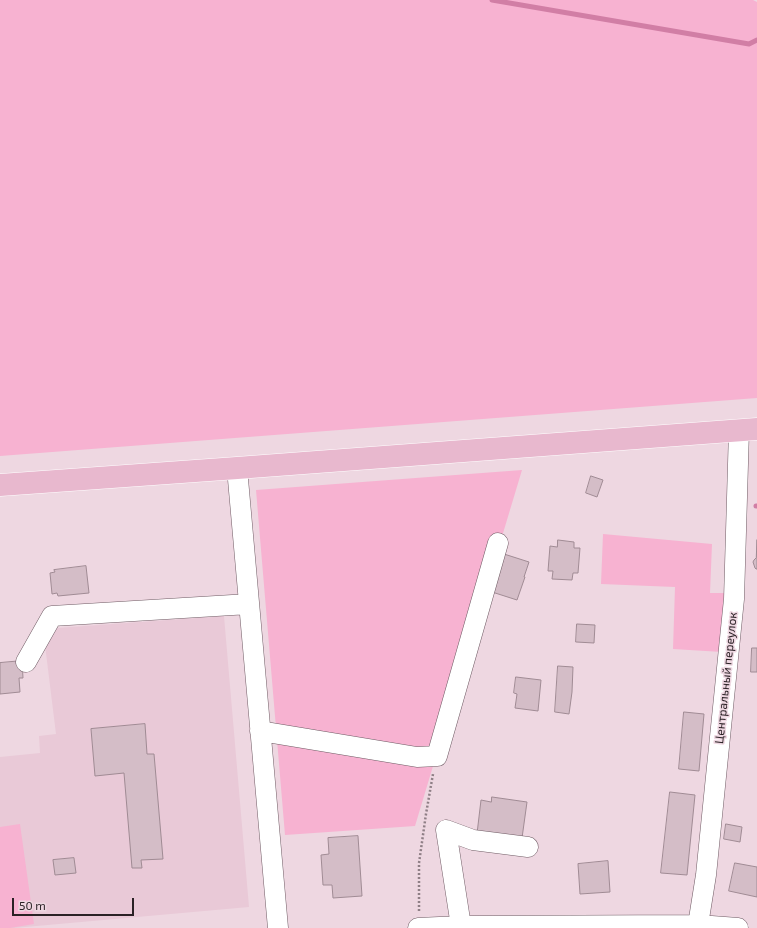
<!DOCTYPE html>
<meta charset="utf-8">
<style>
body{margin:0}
#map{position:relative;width:757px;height:928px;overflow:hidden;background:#eed7e1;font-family:"Exo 2",sans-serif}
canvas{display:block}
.scale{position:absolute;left:12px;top:898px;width:122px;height:18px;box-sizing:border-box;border:2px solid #2a2125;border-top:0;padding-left:5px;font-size:12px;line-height:14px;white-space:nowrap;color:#2a2125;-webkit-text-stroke:3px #eed7e1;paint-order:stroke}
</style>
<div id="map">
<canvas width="757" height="928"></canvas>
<div class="scale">50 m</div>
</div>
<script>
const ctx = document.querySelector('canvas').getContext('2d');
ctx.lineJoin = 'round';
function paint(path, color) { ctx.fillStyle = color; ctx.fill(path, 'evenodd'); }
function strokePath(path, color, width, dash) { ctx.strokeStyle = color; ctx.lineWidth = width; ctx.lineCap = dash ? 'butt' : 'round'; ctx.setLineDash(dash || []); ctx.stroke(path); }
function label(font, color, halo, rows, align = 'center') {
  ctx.font = font + ' "Exo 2",sans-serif'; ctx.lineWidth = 3; ctx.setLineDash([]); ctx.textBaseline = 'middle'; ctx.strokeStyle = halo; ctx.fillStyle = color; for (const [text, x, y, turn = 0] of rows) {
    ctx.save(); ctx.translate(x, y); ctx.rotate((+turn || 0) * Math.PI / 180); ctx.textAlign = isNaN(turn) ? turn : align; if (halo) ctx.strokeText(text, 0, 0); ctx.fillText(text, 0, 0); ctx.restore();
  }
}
paint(new Path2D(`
 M224 616 249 907 14 928H0V757L40 753 39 736 56 734 45 645 57 628Z`), '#e9c9d7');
paint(new Path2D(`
 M0 0H753L757 2V398L0 456Z
 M522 470 415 826 285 835 256 490Z
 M603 534 712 544 710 593H724L722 652 673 649 675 587 601 584Z
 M20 824 34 924 10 928H0V827Z`), '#f7b2d1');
strokePath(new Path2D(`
 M492 0 749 44 757 40
 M756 506H757`), '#d17ea5', 5);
const building = new Path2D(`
 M591 476 603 480 597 497 586 493Z
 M558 540 574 542V548H580L578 573H573L572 580 552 579 553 571H548L550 546 557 547Z
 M757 540V569H756L755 568 753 562 754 560 756 558Z
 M504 554 529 562 524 577H525L517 600 492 592Z
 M86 566 89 593 58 596 57 593 52 594 50 573 55 572 54 570Z
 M577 624 595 625 594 643 576 642Z
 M752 648H757V672H751Z
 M22 661 23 678H19L20 692 0 694V663Z
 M558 666 573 667 572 692 569 714 555 712Z
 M516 677 541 680 538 711 515 708 517 694 514 693Z
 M684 712 704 714 699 771 679 769Z
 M145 724 147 754H154L163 859 141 860 142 868H132L124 773 95 776 91 729Z
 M670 792 695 795 687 875 661 873Z
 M492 797 527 802 522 838 476 842 481 800 491 802Z
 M726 824 742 827 740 842 724 839Z
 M358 836 362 896 333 898 332 885H323L321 855 329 854 328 838Z
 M74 858 76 873 55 875 53 860Z
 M608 861 610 892 580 894 578 864Z
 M735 863 757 867V897L729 891Z`);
paint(building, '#d4bdc7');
strokePath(building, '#a08b94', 1);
const minor = new Path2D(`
 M237 468 278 928
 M26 662 52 616 249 604
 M260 731 417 757 437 756 498 543
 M698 925 706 875 734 599 739 430
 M461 926 446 830 473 840 528 847
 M418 928 461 926 698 925 738 928`);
const major = new Path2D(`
 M0 485 237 468 757 429`);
strokePath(minor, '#6f5b64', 21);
strokePath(major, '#fff', 23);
strokePath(new Path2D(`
 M419 911V863L426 814 433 774`), '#8f7f86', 2.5, [2, 2]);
strokePath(minor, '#fff', 20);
strokePath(major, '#e8b8ce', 22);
label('12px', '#2a2125', '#eed7e1', [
 ["Центральный переулок",726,678,-84]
]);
</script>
